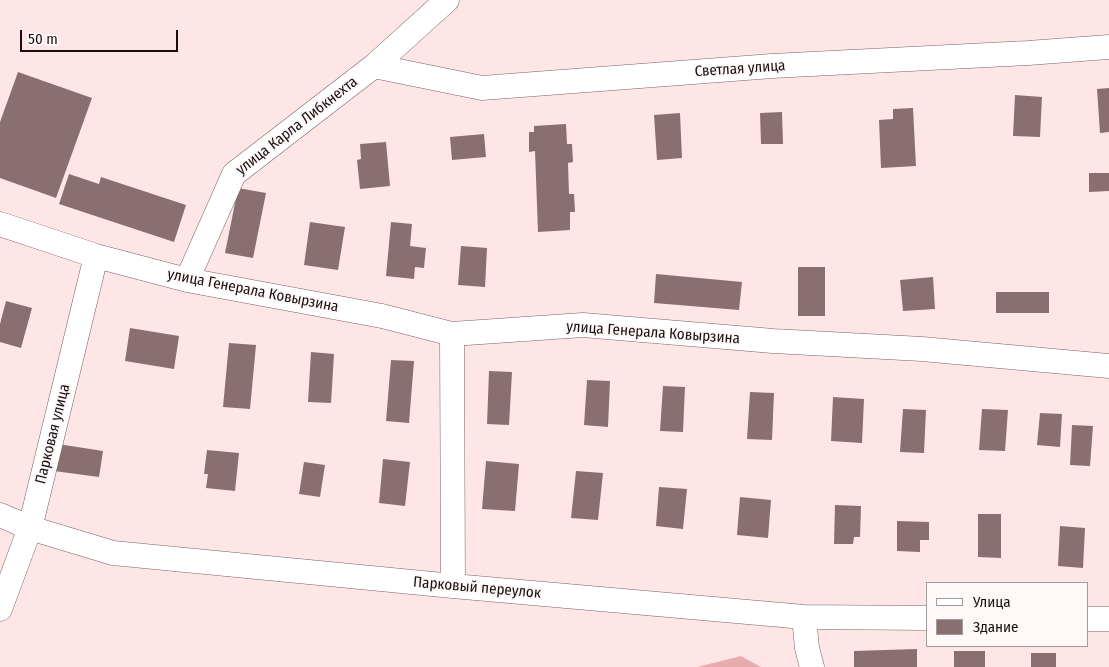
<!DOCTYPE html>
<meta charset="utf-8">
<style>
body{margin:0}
#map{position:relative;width:1109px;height:667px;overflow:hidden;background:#fee6e7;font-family:"Fira Sans Condensed",sans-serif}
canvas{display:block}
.legend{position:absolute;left:926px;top:582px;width:162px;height:65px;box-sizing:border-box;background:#fef8f8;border:1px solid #a29b9b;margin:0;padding:6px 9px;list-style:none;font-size:15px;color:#190f10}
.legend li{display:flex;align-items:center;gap:10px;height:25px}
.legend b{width:25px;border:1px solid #a29b9b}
.scale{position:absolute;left:20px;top:30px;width:158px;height:22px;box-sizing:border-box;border:2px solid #190f10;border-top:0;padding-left:6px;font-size:15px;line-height:18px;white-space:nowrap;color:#190f10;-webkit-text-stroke:4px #fef8f8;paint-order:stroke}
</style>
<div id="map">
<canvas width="1109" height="667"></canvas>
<ul class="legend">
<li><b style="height:6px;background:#fff"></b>Улица</li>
<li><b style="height:14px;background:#8a6f71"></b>Здание</li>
</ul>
<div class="scale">50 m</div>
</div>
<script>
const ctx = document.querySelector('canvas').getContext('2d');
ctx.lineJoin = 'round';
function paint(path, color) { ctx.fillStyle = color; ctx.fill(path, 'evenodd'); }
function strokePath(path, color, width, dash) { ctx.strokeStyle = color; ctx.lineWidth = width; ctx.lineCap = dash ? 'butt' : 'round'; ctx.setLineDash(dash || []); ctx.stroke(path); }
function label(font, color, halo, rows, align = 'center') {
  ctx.font = font + ' "Fira Sans Condensed",sans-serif'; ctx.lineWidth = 4; ctx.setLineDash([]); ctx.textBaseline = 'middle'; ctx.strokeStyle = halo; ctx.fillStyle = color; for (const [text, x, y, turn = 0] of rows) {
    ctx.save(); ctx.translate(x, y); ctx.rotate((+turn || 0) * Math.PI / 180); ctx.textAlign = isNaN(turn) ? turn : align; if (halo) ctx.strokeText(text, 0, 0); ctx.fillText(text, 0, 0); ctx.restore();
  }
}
paint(new Path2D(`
 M741 656 761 667H697Z`), '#e8acaf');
paint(new Path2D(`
 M18 72 92 98 56 198 0 178V122Z
 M1109 88V132L1100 133 1097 89Z
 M1015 95 1042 97 1040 137 1013 136Z
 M913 108 916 166 881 168 879 120 893 119V109Z
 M782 112 783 144H761L760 113Z
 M680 113 682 158 657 160 654 115Z
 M566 124 567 144H572L573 162 568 163 569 194H574L575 212H570V230L538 232 535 151 529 152V132H534V126Z
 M484 134 486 157 452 160 450 137Z
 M386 142 390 186 360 189 357 160 361 159 360 144Z
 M1089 173H1109V191L1089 192Z
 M69 174 99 184 101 177 186 205 174 242 59 204Z
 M238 188 266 193 253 258 225 253Z
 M310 222 345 227 338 270 304 265Z
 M391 222 412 224 410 246 426 248 424 268 415 267 414 279 386 276Z
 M461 246 487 248 485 287 458 285Z
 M798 267H825V316H798Z
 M656 274 742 282 739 310 654 303Z
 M933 277 935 309 903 311 900 280Z
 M996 292H1049V313H996Z
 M6 301 32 308 21 348 0 342V324Z
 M130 328 179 336 174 369 125 361Z
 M229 343 256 345 250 409 223 407Z
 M311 352 334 354 331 403 308 402Z
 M391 360 414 361 409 423 386 421Z
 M489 371 512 372 509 425 487 424Z
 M587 380 610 381 608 427 584 425Z
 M663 386 685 387 683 432 660 431Z
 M750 392 774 393 772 440 747 439Z
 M833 397 864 399 862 443 831 441Z
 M903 409 926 410 924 453 900 452Z
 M982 409 1008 410 1005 451 979 450Z
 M1040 413 1062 414 1060 447 1037 445Z
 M1072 425 1093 426 1090 466 1070 465Z
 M58 444 103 451 99 477 54 471Z
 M207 450 239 453 235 491 206 488 208 474H204Z
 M383 459 410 462 405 506 379 503Z
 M486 461 519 464 515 511 482 509Z
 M304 462 325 465 320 497 299 494Z
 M576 471 603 473 598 520 571 518Z
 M659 487 687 489 683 529 656 526Z
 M740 497 771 500 768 538 737 535Z
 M835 505 861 506 860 537H854L853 544H834Z
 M978 514H1001V558L978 557Z
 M897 521 929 522V540H920V552L897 551Z
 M1060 526 1085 528 1083 568 1058 566Z
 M917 649V667H854V651Z
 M954 651H985V667H954Z
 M1031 653H1056V667H1031Z`), '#8a6f71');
const minor = new Path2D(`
 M374 66 482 88 772 66 1028 53 1109 47
 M0 224 96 256 187 280 382 316 452 334 583 325 773 341 922 349 1109 366
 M187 280 234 174 374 66 447 0
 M452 334 453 586
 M0 515 30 528 113 553 453 586 804 617 928 618
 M0 609 30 528 96 256
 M804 617 807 648 812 667
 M1088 619H1109`);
strokePath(minor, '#7b6162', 25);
strokePath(minor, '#fff', 24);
label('15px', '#190f10', '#fef8f8', [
 ["Светлая улица",740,69,-4],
 ["улица Карла Либкнехта",297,126,-38],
 ["улица Генерала Ковырзина",253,291,11],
 ["улица Генерала Ковырзина",653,333,4],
 ["Парковая улица",53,434,-76],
 ["Парковый переулок",477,588,5]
]);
</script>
